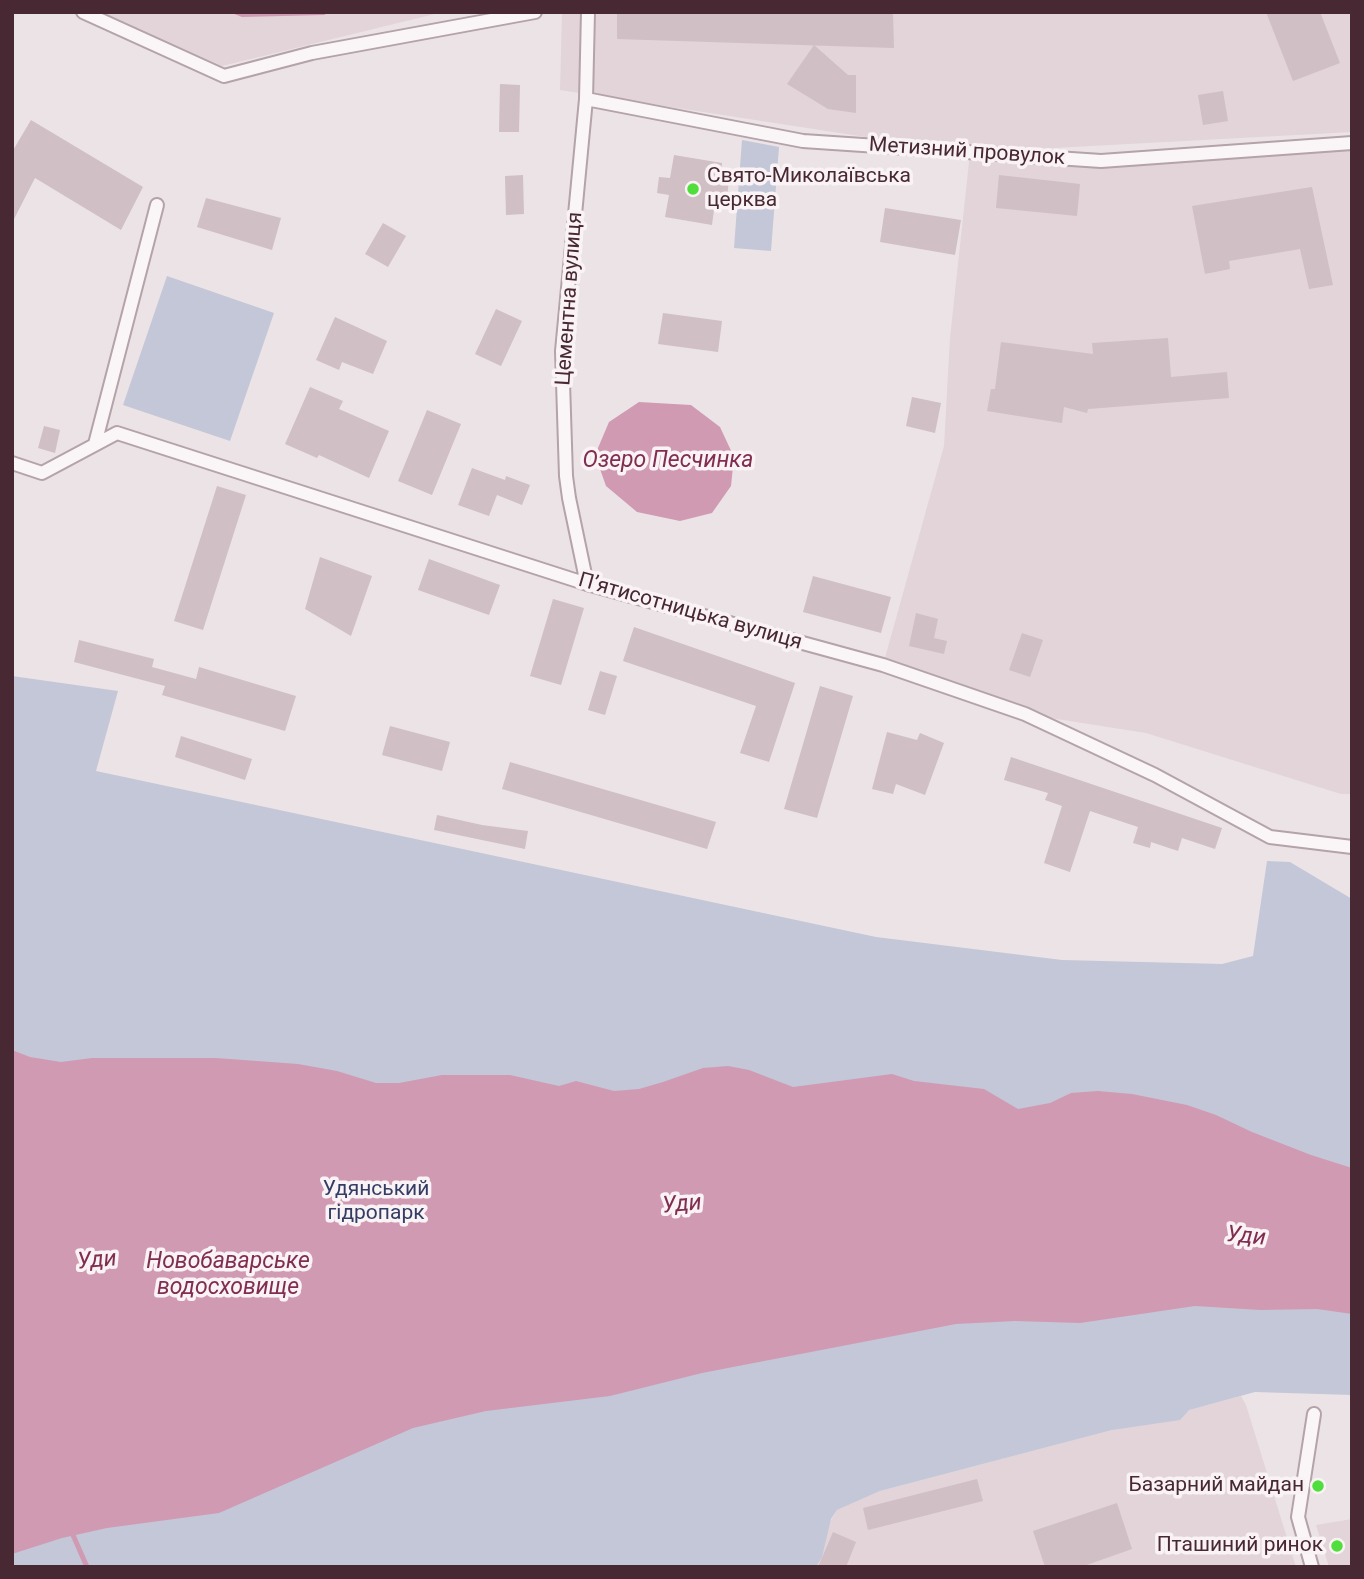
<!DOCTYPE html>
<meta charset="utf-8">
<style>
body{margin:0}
#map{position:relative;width:1364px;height:1579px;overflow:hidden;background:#ece3e6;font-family:Roboto,sans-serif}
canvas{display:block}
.frame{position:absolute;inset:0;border:14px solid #472833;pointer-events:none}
</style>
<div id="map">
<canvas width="1364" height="1579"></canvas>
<div class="frame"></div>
</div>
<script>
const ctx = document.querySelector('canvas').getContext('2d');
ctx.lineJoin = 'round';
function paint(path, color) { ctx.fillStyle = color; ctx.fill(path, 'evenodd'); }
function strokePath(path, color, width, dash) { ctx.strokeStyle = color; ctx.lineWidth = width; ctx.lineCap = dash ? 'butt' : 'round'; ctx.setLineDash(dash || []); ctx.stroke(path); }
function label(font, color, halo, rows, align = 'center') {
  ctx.font = font + ' Roboto,sans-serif'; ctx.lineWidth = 7; ctx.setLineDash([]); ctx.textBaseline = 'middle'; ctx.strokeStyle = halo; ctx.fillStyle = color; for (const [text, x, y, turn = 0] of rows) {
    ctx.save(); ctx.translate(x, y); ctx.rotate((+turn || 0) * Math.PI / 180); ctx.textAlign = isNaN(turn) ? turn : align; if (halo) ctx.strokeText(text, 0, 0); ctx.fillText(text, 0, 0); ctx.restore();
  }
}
paint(new Path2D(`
 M96 12H443L222 66Z
 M562 12H1352V132L979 152 1101 161 1352 143V794H1341L1146 733 1025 714 883 665 944 446 950 338 970 153 560 90Z
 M1241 1396 1246 1405 1296 1567H804L837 1510 880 1491Z
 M1352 1519V1567H1329L1316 1525Z`), '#e2d4d9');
paint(new Path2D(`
 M742 140 779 147 771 251 734 248Z
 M167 276 274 313 230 441 123 405Z
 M12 676 118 691 96 771 876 937 1062 960 1222 964 1253 956 1267 861 1290 862 1352 899V1395L1255 1392 1189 1410 1180 1420 1112 1430 880 1491 837 1510 831 1519 822 1557 816 1567H12Z`), '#c3c7d7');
paint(new Path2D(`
 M229 12H330L324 15 242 17Z
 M639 402 691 405 720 427 734 457 731 486 712 513 680 521 637 512 606 486 595 455 609 422Z
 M12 1050 30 1057 61 1062 92 1058H216L298 1064 337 1071 376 1083H399L442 1075H510L559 1086 576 1081 614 1091 639 1089 663 1082 703 1068 728 1066 749 1070 793 1087 892 1074 914 1081 984 1089 1018 1109 1050 1103 1071 1093 1098 1091 1132 1094 1187 1105 1216 1115 1252 1132 1311 1155 1352 1168V1314L1317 1309 1260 1310 1195 1306 1080 1323 1015 1321 956 1324 702 1373 610 1396 486 1411 413 1428 219 1513 107 1528 62 1538 12 1554Z`), '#d09ab3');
strokePath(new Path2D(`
 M73 1535 87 1567`), '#d09ab3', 5);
paint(new Path2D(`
 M617 12H893L894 48 617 39Z
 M1266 12H1320L1340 63 1293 81Z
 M814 45 848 75H856V113L828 109 787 84Z
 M500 84 520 85 519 132H499Z
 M1223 91 1228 121 1203 125 1198 95Z
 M31 120 143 187 121 230 35 178 12 223V152Z
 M674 155 722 163 720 180 729 181 726 204 715 202 712 225 665 217 669 195 657 193 659 177 670 178Z
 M523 175 524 214 506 215 505 176Z
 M999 175 1080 184 1077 216 996 208Z
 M1312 187 1333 285 1309 289 1300 249 1229 261 1230 269 1205 274 1192 206Z
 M206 198 281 218 272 250 197 227Z
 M885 208 961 220 955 255 880 242Z
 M383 223 406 236 388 267 365 254Z
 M496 309 522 321 501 366 475 354Z
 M663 313 722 321 718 352 658 344Z
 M335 317 387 341 373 374 342 362 339 370 316 360Z
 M1168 338 1171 377 1227 372 1229 398 1088 409 1087 413 1064 407 1062 423 987 411 991 389H995L1001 342 1093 354 1092 343Z
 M310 387 343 401 339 409 389 431 369 478 319 455 317 458 285 444Z
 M912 397 941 403 935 433 906 426Z
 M427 410 461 424 432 495 398 481Z
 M44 426 60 430 55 453 38 448Z
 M472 468 505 480 506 476 530 485 522 505 497 495 489 516 458 505Z
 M217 486 246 495 203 630 174 621Z
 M320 557 372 576 351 636 305 609Z
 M429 559 500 585 489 615 418 590Z
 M813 576 891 597 881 633 803 612Z
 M553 599 584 608 561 685 530 676Z
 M916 613 938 619 934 638 947 641 944 654 909 646Z
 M634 627 795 683 769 762 740 753 756 706 623 661Z
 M1022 633 1043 640 1030 677 1009 670Z
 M79 640 154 659 152 667 196 679 199 667 296 696 285 731 162 695 165 686 74 662Z
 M600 671 617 676 605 715 588 710Z
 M820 686 853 696 817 818 784 809Z
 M390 726 450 742 442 771 382 755Z
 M887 732 917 740 920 733 944 743 925 795 896 784 893 794 872 789Z
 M181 736 252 759 245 780 175 757Z
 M1011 757 1222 828 1215 849 1182 838 1178 851 1151 842 1150 848 1133 843 1138 827 1090 811 1070 872 1044 863 1062 806 1045 800 1048 793 1004 780Z
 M510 762 716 822 707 849 502 789Z
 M437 815 482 825 528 831 525 849 434 830Z
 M977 1479 983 1501 868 1530 863 1508Z
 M1117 1503 1132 1549 1081 1567H1045L1033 1531Z
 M833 1532 856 1542 846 1567H818Z`), '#d0bfc5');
const minor = new Path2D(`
 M83 12 224 76 312 53 535 12
 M586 99 803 141 1101 161 1352 143
 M95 444 157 205
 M12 463 42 473 117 433 587 584 883 665 1025 714 1155 775 1270 837 1352 847
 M587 584 569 498 566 476 562 351 586 99 588 12
 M1312 1567 1298 1517 1314 1414`);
strokePath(minor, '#b4a3a9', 16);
strokePath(minor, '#faf6f7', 12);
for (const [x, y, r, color] of [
 [693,189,7,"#4fde3b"],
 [1318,1486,7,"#4fde3b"],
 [1337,1546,7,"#4fde3b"]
]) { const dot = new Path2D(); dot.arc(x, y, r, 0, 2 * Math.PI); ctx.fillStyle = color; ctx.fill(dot); strokePath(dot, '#f9f3f5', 2.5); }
label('21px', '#472833', '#f9f3f5', [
 ["Метизний провулок",967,152,4],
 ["Цементна вулиця",570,299,-86],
 ["П’ятисотницька вулиця",690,612,16]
]);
label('21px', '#472833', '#f9f3f5', [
 ["Свято-Миколаївська",707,177,"left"],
 ["церква",707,201,"left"],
 ["Базарний майдан",1304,1486],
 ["Пташиний ринок",1323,1546]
], 'right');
label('21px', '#343c64', '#f9f3f5', [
 ["Удянський",376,1190],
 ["гідропарк",376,1214]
]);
label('italic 23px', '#802d50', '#f9f3f5', [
 ["Озеро Песчинка",668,461],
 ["Уди",682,1205,-5],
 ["Уди",1246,1237,6],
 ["Уди",97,1261,-5],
 ["Новобаварське",228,1262],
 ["водосховище",228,1288]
]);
</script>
